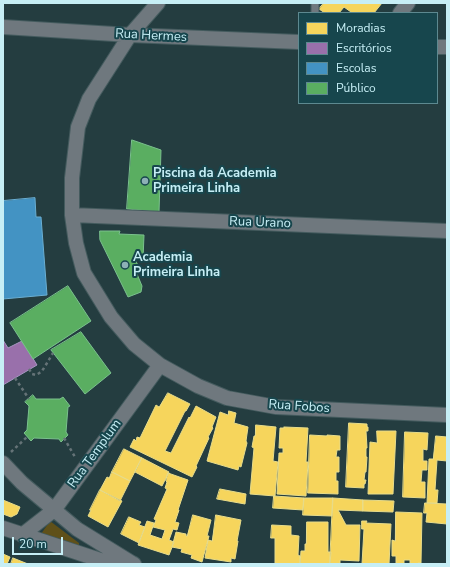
<!DOCTYPE html>
<meta charset="utf-8">
<style>
body{margin:0}
#map{position:relative;width:450px;height:567px;overflow:hidden;background:#243d40;font-family:"Nunito Sans",sans-serif}
canvas{display:block}
.frame{position:absolute;inset:0;border:4px solid #c6eef5;pointer-events:none}
.legend{position:absolute;left:298px;top:12px;width:140px;height:92px;box-sizing:border-box;background:#17464d;border:1px solid #5d8990;margin:0;padding:5px 7px;list-style:none;font-size:12px;color:#c6eef5}
.legend li{display:flex;align-items:center;gap:8px;height:20px}
.legend b{width:20px;border:1px solid #5d8990}
.scale{position:absolute;left:12px;top:537px;width:51px;height:18px;box-sizing:border-box;border:2px solid #c6eef5;border-top:0;padding-left:5px;font-size:12px;line-height:14px;white-space:nowrap;color:#c6eef5;-webkit-text-stroke:3px #17464d;paint-order:stroke}
</style>
<div id="map">
<canvas width="450" height="567"></canvas>
<div class="frame"></div>
<ul class="legend">
<li><b style="height:11px;background:#f6d55c"></b>Moradias</li>
<li><b style="height:11px;background:#9970ab"></b>Escritórios</li>
<li><b style="height:11px;background:#4393c3"></b>Escolas</li>
<li><b style="height:11px;background:#5aae61"></b>Público</li>
</ul>
<div class="scale">20 m</div>
</div>
<script>
const ctx = document.querySelector('canvas').getContext('2d');
ctx.lineJoin = 'round';
function paint(path, color) { ctx.fillStyle = color; ctx.fill(path, 'evenodd'); }
function strokePath(path, color, width, dash) { ctx.strokeStyle = color; ctx.lineWidth = width; ctx.lineCap = dash ? 'butt' : 'round'; ctx.setLineDash(dash || []); ctx.stroke(path); }
function label(font, color, halo, rows, align = 'center') {
  ctx.font = font + ' "Nunito Sans",sans-serif'; ctx.lineWidth = 4; ctx.setLineDash([]); ctx.textBaseline = 'middle'; ctx.strokeStyle = halo; ctx.fillStyle = color; for (const [text, x, y, turn = 0] of rows) {
    ctx.save(); ctx.translate(x, y); ctx.rotate((+turn || 0) * Math.PI / 180); ctx.textAlign = isNaN(turn) ? turn : align; if (halo) ctx.strokeText(text, 0, 0); ctx.fillText(text, 0, 0); ctx.restore();
  }
}
paint(new Path2D(`
 M50 521 79 543V545L77 546 41 534Z`), '#5f5019');
const homes = new Path2D(`
 M324 3H382L374 13H351V12L344 7 339 13H325L319 9Z
 M168 393 190 404 186 411H185L165 451 171 453 189 417 190 418 196 406 216 417 212 427 213 428 208 437 209 438 196 466 197 467 192 477 130 447 134 439 136 441 137 437 140 438 156 405 159 407Z
 M229 411 236 413 234 423 248 427 246 441 247 443 241 467 239 466 238 470 207 461 220 412 228 415Z
 M349 423 367 424V427H368V431H366L367 448H366V457H367L366 472H365L364 480H366L365 484H364V488L346 487Z
 M256 425 276 427 273 461 278 462 275 496 250 494 254 448 252 447 254 436H255Z
 M284 427 308 428 306 462H308L306 496 277 494 279 453H283V448H279L280 428H284Z
 M377 431H396L393 494H368L370 442 377 443Z
 M405 432 428 433 427 450 423 449V461H427V470H422L421 482H425V498L403 497Z
 M310 435 327 436V435L340 436V450H337L336 457H339V472H336V481H338V494L308 493Z
 M436 436 447 437V461L437 460 435 490H438L437 503H427L429 459H433Z
 M124 449 142 458 130 481 112 472Z
 M142 458 169 472 162 486 135 472Z
 M112 472 130 481 120 501 100 490 107 477 109 478Z
 M168 473 188 480 178 510H179L175 522 179 523 177 530 173 529 169 540 174 542 169 555 138 545 147 521 154 523 150 535 162 539 165 530 153 527 156 520 154 519 167 489 165 488 167 482 166 481Z
 M220 489 246 494 245 504 217 499Z
 M100 490 122 501 108 527 88 516 91 510H90Z
 M274 496 304 498 303 510 273 508Z
 M304 498H333L332 516 303 515Z
 M333 498 363 500V511L338 510 346 525H360L359 561 340 560V564H330Z
 M3 500 20 507 17 514 11 517 3 514Z
 M363 500 394 501 393 512 363 511Z
 M425 503 447 504V524L426 522 427 513H424Z
 M396 512 422 513 421 563H418V564H410V560H404V564H396V556H392V540L395 541Z
 M193 515 211 520 207 536H209L202 562 191 558 192 555 181 552 182 549 172 547 176 532 186 534V536H187Z
 M216 515 241 520 237 541H238L235 559 231 558V562L205 558 208 540 212 541Z
 M129 517 141 522 139 525 145 527 139 543 121 534Z
 M362 521H367L366 523 391 524 389 564H362L364 529H362Z
 M307 522H328V552H331L330 564H300L301 551H305V544H306Z
 M272 525 291 526V535L299 536 298 555 300 556V564H275V538H271Z
 M3 554 10 557 7 564H3Z
 M13 558 28 564H11Z`);
paint(homes, '#f6d55c');
strokePath(homes, '#e8dc8a', 1);
const offices = new Path2D(`
 M3 340 8 348 22 341 37 365 3 385Z`);
paint(offices, '#9970ab');
strokePath(offices, '#a696c1', 1);
const schools = new Path2D(`
 M35 198 36 217H41L47 295 3 299V201Z`);
paint(schools, '#4393c3');
strokePath(schools, '#6aaed2', 1);
const public = new Path2D(`
 M132 140 161 150 159 212 127 209Z
 M100 231H120L119 234 144 235 143 259 134 257 141 272 137 274 142 286 141 292 128 297 100 240Z
 M68 286 91 321 33 359 10 323Z
 M81 332 111 373 85 394 51 350Z
 M33 395 36 399H60L63 397 70 406 68 407 66 432 68 435 61 442 59 439 34 438 31 441 24 433 27 430 29 406 25 402Z`);
paint(public, '#5aae61');
strokePath(public, '#7ac18d', 1);
const lane = new Path2D(`
 M315 13V3`);
const street = new Path2D(`
 M158 3 130 35 89 99 78 127 72 178V215L76 243 84 273 111 317 134 344 160 365 198 386 227 398 276 407 447 415
 M400 13 408 3
 M3 27 130 35 299 42
 M437 47H447
 M72 215 447 231
 M3 463 22 483 77 529 132 563 134 564
 M3 528 100 560 129 563
 M22 535 54 510 160 365`);
strokePath(lane, '#445b5e', 9);
strokePath(street, '#445b5e', 16);
strokePath(new Path2D(`
 M29 369 32 374 36 375 41 372 44 368 53 353
 M15 378 29 399
 M64 438 75 457
 M11 452 27 437`), '#657377', 2.5, [3, 3]);
strokePath(lane, '#6f787e', 7);
strokePath(street, '#6f787e', 14);
for (const [x, y, r, color] of [
 [145,181,4,"#8db0b6"],
 [125,265,4,"#8db0b6"]
]) { const dot = new Path2D(); dot.arc(x, y, r, 0, 2 * Math.PI); ctx.fillStyle = color; ctx.fill(dot); strokePath(dot, '#17464d', 1.5); }
label('13px', '#c6eef5', '#17464d', [
 ["Rua Hermes",151,36,3],
 ["Rua Urano",260,223,2],
 ["Rua Fobos",299,407,4],
 ["Rua Templum",95,454,-54]
]);
label('bold 13px', '#c6eef5', '#17464d', [
 ["Piscina da Academia",153,174],
 ["Primeira Linha",153,189],
 ["Academia",133,258],
 ["Primeira Linha",133,273]
], 'left');
</script>
